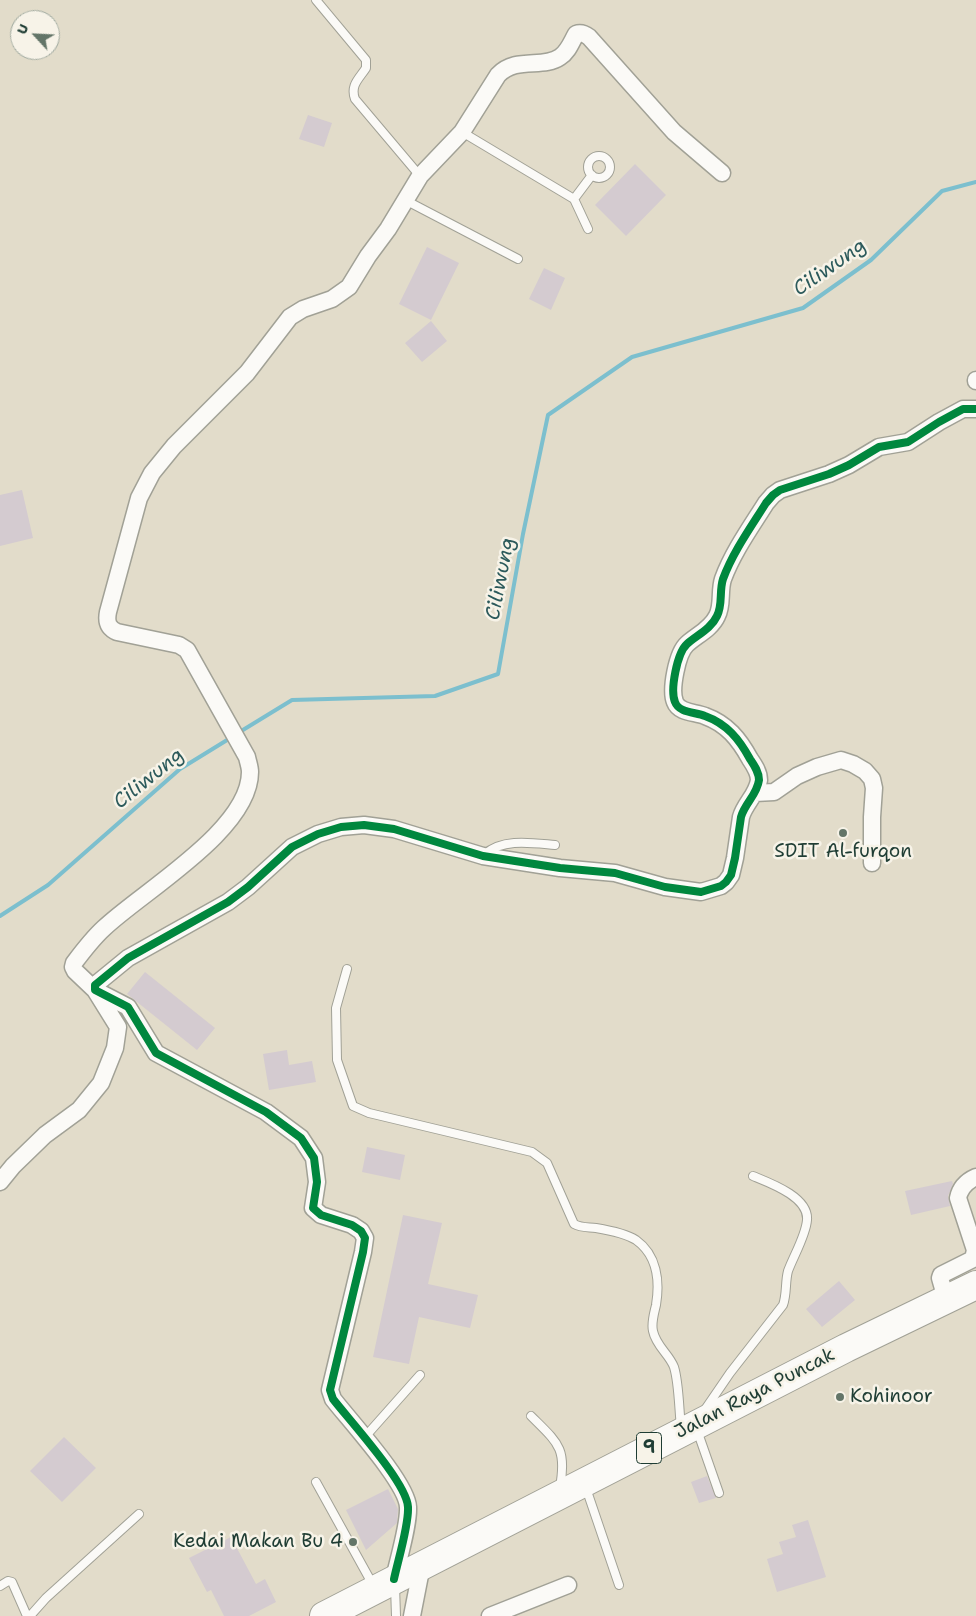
<!DOCTYPE html>
<style>
body{margin:0}
#map{position:relative;width:976px;height:1616px;overflow:hidden;background:#e2dcca;font-family:"Shantell Sans",sans-serif}
canvas{display:block}
.north{position:absolute;left:10px;top:10px;width:50px;height:50px;box-sizing:border-box;background:#f7f3e8;border:1px solid #a1aaa0;border-radius:50%;rotate:295deg;font-size:14px;font-weight:700;line-height:20px;text-align:center;color:#1f3d34}
.north::after{content:'';display:block;margin:auto;width:18px;height:22px;background:#637568;clip-path:polygon(50% 0,100% 100%,50% 72%,0 100%)}
</style>
<div id="map">
<canvas width="976" height="1616"></canvas>
<div class="north">U</div>
</div>
<script>
const ctx = document.querySelector('canvas').getContext('2d');
ctx.lineJoin = 'round';
function strokePath(path, color, width, dash) { ctx.strokeStyle = color; ctx.lineWidth = width; ctx.lineCap = dash ? 'butt' : 'round'; ctx.setLineDash(dash || []); ctx.stroke(path); }
function paint(path, color) { ctx.fillStyle = color; ctx.fill(path, 'evenodd'); }
function label(font, color, halo, rows, align = 'center') {
  ctx.font = font + ' "Shantell Sans",sans-serif'; ctx.lineWidth = 5; ctx.setLineDash([]); ctx.textBaseline = 'middle'; ctx.strokeStyle = halo; ctx.fillStyle = color; for (const [text, x, y, turn = 0] of rows) {
    ctx.save(); ctx.translate(x, y); ctx.rotate((+turn || 0) * Math.PI / 180); ctx.textAlign = isNaN(turn) ? turn : align; if (halo) ctx.strokeText(text, 0, 0); ctx.fillText(text, 0, 0); ctx.restore();
  }
}
strokePath(new Path2D(`
 M238 733 292 700 435 696 498 674 523 534 548 415 632 357 803 308 871 260 942 191 976 182
 M0 916 48 885 180 769 232 737`), '#7cbfce', 4);
paint(new Path2D(`
 M308 115 332 123 324 147 299 139Z
 M635 164 666 195 626 236 595 205Z
 M427 247 459 263 431 320 399 304Z
 M544 268 565 278 551 310 529 299Z
 M431 321 447 341 422 362 405 343Z
 M22 490 33 538 0 546V495Z
 M145 972 215 1028 197 1050 127 994Z
 M287 1050 289 1065 312 1061 316 1082 269 1090 263 1054Z
 M367 1147 405 1155 400 1180 362 1172Z
 M952 1181 953 1184 948 1196 950 1206 911 1215 905 1191Z
 M403 1215 442 1223 428 1284 478 1295 470 1328 419 1317 409 1364 373 1357Z
 M839 1281 855 1300 822 1327 806 1309Z
 M64 1437 96 1468 62 1502 30 1471Z
 M707 1476 716 1498 699 1503 691 1482Z
 M388 1489 398 1509 397 1523 366 1550 346 1510Z
 M808 1520 826 1577 777 1592 767 1559 783 1554 779 1542 796 1537 792 1525Z
 M231 1537 256 1584 265 1579 276 1602 249 1616H224L211 1590 207 1592 189 1558Z`), '#d4cbd0');
const lane = new Path2D(`
 M316 0 366 60V68C359 79 350 85 355 99L420 176
 M462 132 574 199 588 229
 M588 167a11 11 0 1 1 22 0a11 11 0 1 1-22 0Z
 M574 199 592 175
 M405 200 518 259
 M485 854C503 838 532 843 555 845
 M347 969 336 1008 337 1060 353 1106 369 1113 532 1152 547 1163 574 1224C581 1228 588 1227 596 1228 608 1230 625 1233 636 1240 657 1255 660 1281 656 1305 654 1314 651 1323 653 1331 656 1346 669 1354 674 1367 679 1383 679 1410 681 1427
 M704 1411 730 1373 783 1305C787 1294 785 1282 788 1271 794 1255 806 1235 807 1220 809 1197 770 1183 753 1176
 M531 1416C558 1443 567 1448 560 1487
 M697 1430 719 1493
 M364 1438 420 1375
 M316 1482 373 1585
 M586 1488 619 1585
 M0 1586 8 1581 12 1582 27 1616
 M395 1586 396 1616
 M30 1616 46 1598 139 1514`);
const street = new Path2D(`
 M976 380V381
 M755 793 774 792 797 776 817 767 841 760 853 764 865 771 872 779 874 788 872 817V863
 M0 1182 13 1166 45 1135 79 1110 101 1083 115 1048 118 1027 95 990 75 971 73 967 74 963C83 951 93 938 104 928 143 891 250 830 250 772 250 767 248 762 247 757L187 650 179 645 117 632C108 628 106 622 108 612L139 498 152 473 174 446 247 373 290 317 303 309 332 299 349 287 368 256 388 229 420 176 462 132 498 75C516 56 543 69 560 57 568 52 571 43 576 34 581 32 585 34 589 37L674 132 722 173
 M946 1299 940 1278 941 1275 973 1259 975 1250 958 1198C960 1188 967 1181 976 1177
 M394 1579C398 1560 409 1525 408 1507 407 1483 350 1421 333 1399L330 1390 363 1252 365 1238 361 1231 352 1225 321 1215 313 1208 317 1182 314 1158 301 1138 266 1112 156 1053 128 1007 95 990V985L128 958 228 902 248 887 292 847 318 834 341 827 364 825 394 829 483 856 560 868 615 873 665 887 701 892 721 886 726 882 731 875 735 858 741 817C745 803 757 795 759 780 759 772 754 765 750 759 739 739 727 724 705 716 695 712 679 713 675 702 670 690 677 653 687 644 697 635 711 629 717 616 723 605 719 591 723 579 733 552 751 527 766 503L773 495 780 490 829 474 849 465 879 447 908 442 939 422 963 409H976
 M412 1616 422 1565
 M490 1616 568 1585`);
const highway = new Path2D(`
 M324 1616 846 1348 976 1285`);
strokePath(lane, '#a1a196', 10);
strokePath(street, '#a1a196', 19);
strokePath(highway, '#a1a196', 30);
strokePath(lane, '#fbfaf7', 8);
strokePath(street, '#fbfaf7', 16);
strokePath(highway, '#fbfaf7', 28);
strokePath(new Path2D(`
 M394 1579C398 1560 409 1525 408 1507 407 1483 350 1421 333 1399L330 1390 363 1252 365 1238 361 1231 352 1225 321 1215 313 1208 317 1182 314 1158 301 1138 266 1112 156 1053 128 1007 95 990V985L128 958 228 902 248 887 292 847 318 834 341 827 364 825 394 829 483 856 560 868 615 873 665 887 701 892 721 886 726 882 731 875 735 858 741 817C745 803 757 795 759 780 759 772 754 765 750 759 739 739 727 724 705 716 695 712 679 713 675 702 670 690 677 653 687 644 697 635 711 629 717 616 723 605 719 591 723 579 733 552 751 527 766 503L773 495 780 490 829 474 849 465 879 447 908 442 939 422 963 409H976`), '#00873e', 8);
for (const [x, y, r, color] of [
 [843,833,5,"#637568"],
 [840,1397,5,"#637568"],
 [353,1542,5,"#637568"]
]) { const dot = new Path2D(); dot.arc(x, y, r, 0, 2 * Math.PI); ctx.fillStyle = color; ctx.fill(dot); strokePath(dot, '#f7f3e8', 2); }
for (const [x, y, w] of [
 [649,1448,25]
]) { const box = new Path2D(); box.roundRect(x - w / 2, y - 15.5, w, 31, 4); ctx.fillStyle = '#f7f3e8'; ctx.fill(box); strokePath(box, '#1f3d34', 1); }
label('bold 18px', '#1f3d34', null, [
 ["9",649,1448]
]);
label('19px', '#1f3d34', '#f7f3e8', [
 ["SDIT Al-furqon",843,852],
 ["Kohinoor",850,1397,"left"],
 ["Kedai Makan Bu 4",343,1542,"right"]
]);
label('19px', '#1f3d34', '#f7f3e8', [
 ["Jalan Raya Puncak",755,1394,-27]
]);
label('italic 20px', '#2c5a5b', '#f7f3e8', [
 ["Ciliwung",830,268,-35],
 ["Ciliwung",501,579,-79],
 ["Ciliwung",149,779,-39]
]);
</script>
